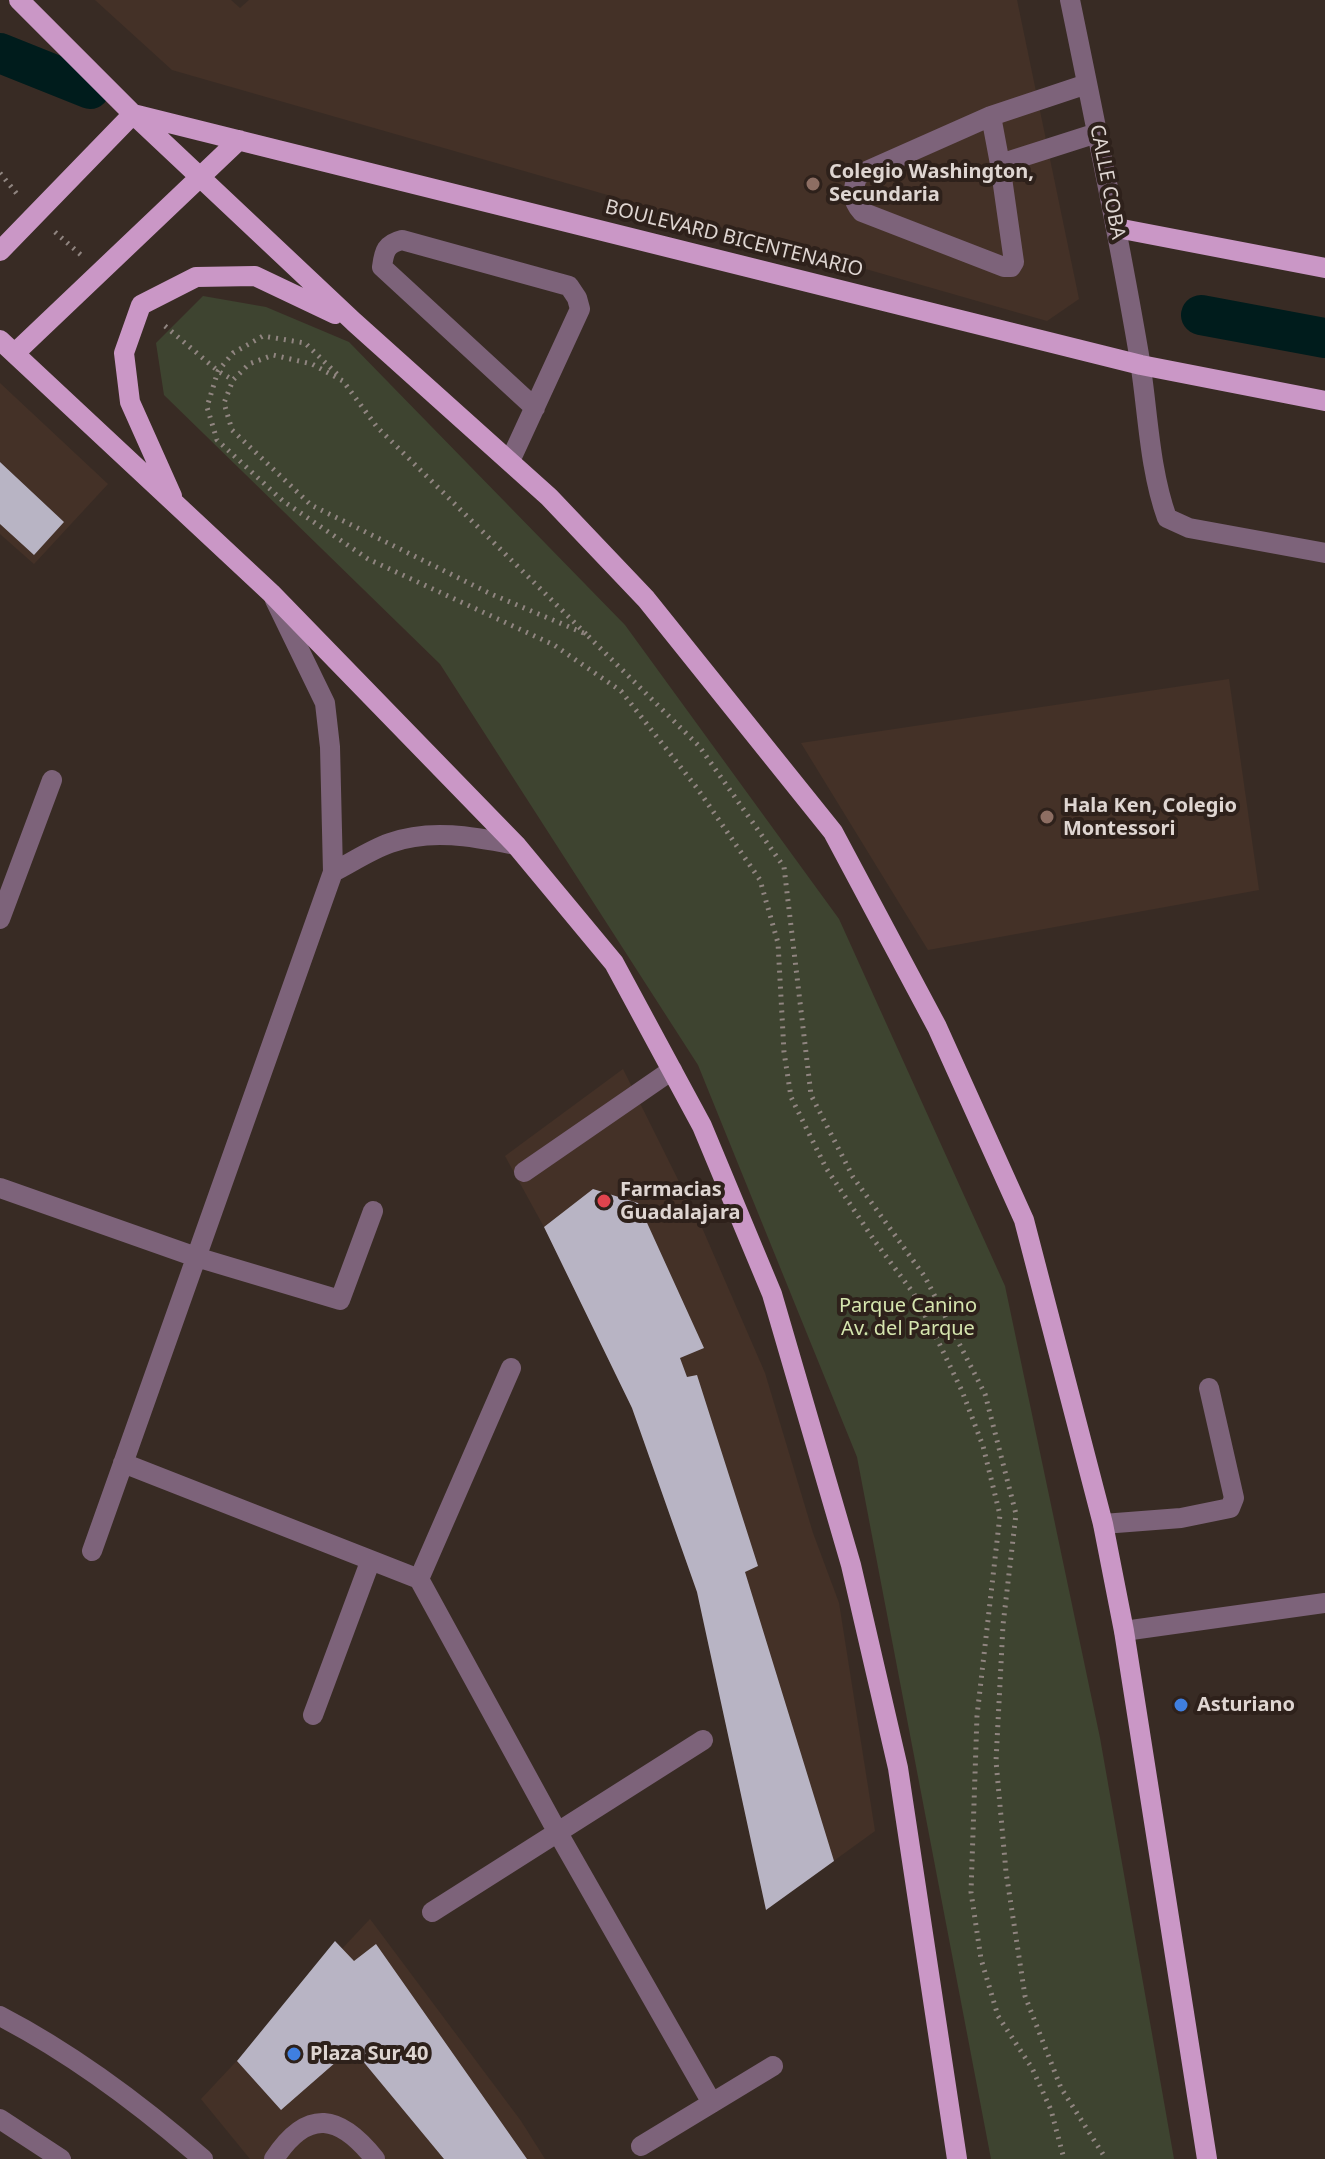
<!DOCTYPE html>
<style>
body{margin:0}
canvas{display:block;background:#382b24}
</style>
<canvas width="1325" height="2159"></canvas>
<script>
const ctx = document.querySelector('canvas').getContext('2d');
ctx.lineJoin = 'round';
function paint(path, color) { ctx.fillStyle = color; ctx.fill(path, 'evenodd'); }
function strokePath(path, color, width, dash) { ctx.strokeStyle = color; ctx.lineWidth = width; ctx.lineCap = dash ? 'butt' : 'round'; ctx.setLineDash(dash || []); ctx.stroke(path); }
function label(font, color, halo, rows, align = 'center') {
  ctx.font = font + ' "Noto Sans",sans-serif'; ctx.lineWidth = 8; ctx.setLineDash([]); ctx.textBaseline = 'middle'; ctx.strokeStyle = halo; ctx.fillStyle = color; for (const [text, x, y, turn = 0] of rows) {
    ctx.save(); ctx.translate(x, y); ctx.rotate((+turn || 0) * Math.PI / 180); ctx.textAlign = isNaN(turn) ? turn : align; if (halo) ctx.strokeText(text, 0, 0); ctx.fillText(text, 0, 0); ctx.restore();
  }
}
paint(new Path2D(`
 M95 0H231L240 8 249 0H1017L1079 299 1047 321 172 70Z
 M0 383 108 484 34 564 0 534Z
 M1229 679 1259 890 928 950 801 743Z
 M623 1069 703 1230 765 1373 813 1533 839 1603 875 1831 766 1910 697 1592 632 1408 544 1227 505 1156Z
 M370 1919 521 2121 545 2159H250L201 2099Z`), '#443127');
paint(new Path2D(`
 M203 296 266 307 349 342 625 625 839 919 1005 1286 1100 1738 1174 2159H991L857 1457 698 1065 440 664 164 395 156 343Z`), '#3e4430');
strokePath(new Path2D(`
 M0 53 90 89
 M1201 315 1325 338`), '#001c1c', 40);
paint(new Path2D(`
 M0 462 64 522 34 555 0 524Z
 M593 1189 638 1203 704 1348 680 1358 687 1377 697 1375 758 1566 745 1572 834 1861 766 1910 697 1592 632 1408 544 1227Z
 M335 1941 354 1961 376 1944 527 2159H444L352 2048 281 2110 237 2061Z`), '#b8b4c4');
strokePath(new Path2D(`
 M0 173 17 194
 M55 232 81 255
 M165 326 218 371 233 380
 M337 374 305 343 263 336 233 353 218 371 207 407 217 440 283 501 368 559 554 645 621 691 697 788 760 880 778 943 784 1052 791 1097 826 1168 874 1240 914 1294 938 1341 962 1391 983 1446 1000 1515 977 1716 971 1892 981 1959 998 2016 1032 2068 1051 2110 1064 2159
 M586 634 377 427 343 381 312 364 273 355 249 364 233 380 224 403 232 430 311 505 491 594 586 634 699 746 784 867 811 1095 853 1177 925 1277 985 1394 1016 1514 1003 1625 996 1761 1006 1872 1025 1996 1061 2088 1106 2159`), '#908580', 5, [2, 6]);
strokePath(new Path2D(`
 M1070 0C1094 116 1118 232 1138 349 1148 405 1148 465 1167 518L1189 528 1325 553
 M991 116 1000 164 1014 262 1011 267H1004L862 212C851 200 852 190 858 175L991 116 1087 84
 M1000 164 1097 133
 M510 461 580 309 577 298 569 286 402 240C386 244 384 251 382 267L535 408
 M333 872C351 863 370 850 390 843 431 828 475 837 516 845
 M0 919 52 780
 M524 1172 672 1070
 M0 1188 196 1257 340 1300 373 1211
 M123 1463 419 1579 558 1833 712 2103
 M1103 1524 1181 1518 1230 1508 1234 1498 1209 1388
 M92 1551 333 872 330 747 325 703 275 600
 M419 1579 511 1368
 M1124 1631 1325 1603
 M313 1715 370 1562
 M432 1912 703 1740
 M0 2016C75 2055 140 2104 203 2159
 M0 2119 61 2159
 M641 2146 773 2066
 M274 2159C308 2107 340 2115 375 2159`), '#7d637a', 20);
strokePath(new Path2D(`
 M19 0 133 114 354 322 549 497 646 599 833 832 937 1027 1024 1220 1103 1524 1124 1631 1207 2159
 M1117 228 1325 268
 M0 251 133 114 1141 365 1325 401
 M0 340 271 593 516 845 614 963 702 1126 772 1294 851 1565 898 1768 957 2159
 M15 353 239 140
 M172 496 130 402 124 353 141 305 196 277 255 276 335 314`), '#ca97c6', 20);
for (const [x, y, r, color] of [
 [813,184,8,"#8d6e63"],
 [1047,817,8,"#8d6e63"],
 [604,1201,8,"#e0444e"],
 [1181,1705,8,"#3f7fe0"],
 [294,2054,8,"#3f7fe0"]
]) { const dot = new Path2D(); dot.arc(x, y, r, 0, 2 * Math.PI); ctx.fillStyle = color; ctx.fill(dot); strokePath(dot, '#2e211b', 3); }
label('bold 20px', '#ded5d1', '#2e211b', [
 ["Colegio Washington,",829,172],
 ["Secundaria",829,195],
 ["Hala Ken, Colegio",1063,806],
 ["Montessori",1063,829],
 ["Farmacias",620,1190],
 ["Guadalajara",620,1213],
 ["Asturiano",1197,1705],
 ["Plaza Sur 40",310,2054]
], 'left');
label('20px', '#ded5d1', '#2e211b', [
 ["CALLE COBA",1107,182,79],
 ["BOULEVARD BICENTENARIO",734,239,14]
]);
label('20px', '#d5e5ae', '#2e211b', [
 ["Parque Canino",908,1306],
 ["Av. del Parque",908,1329]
]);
</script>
